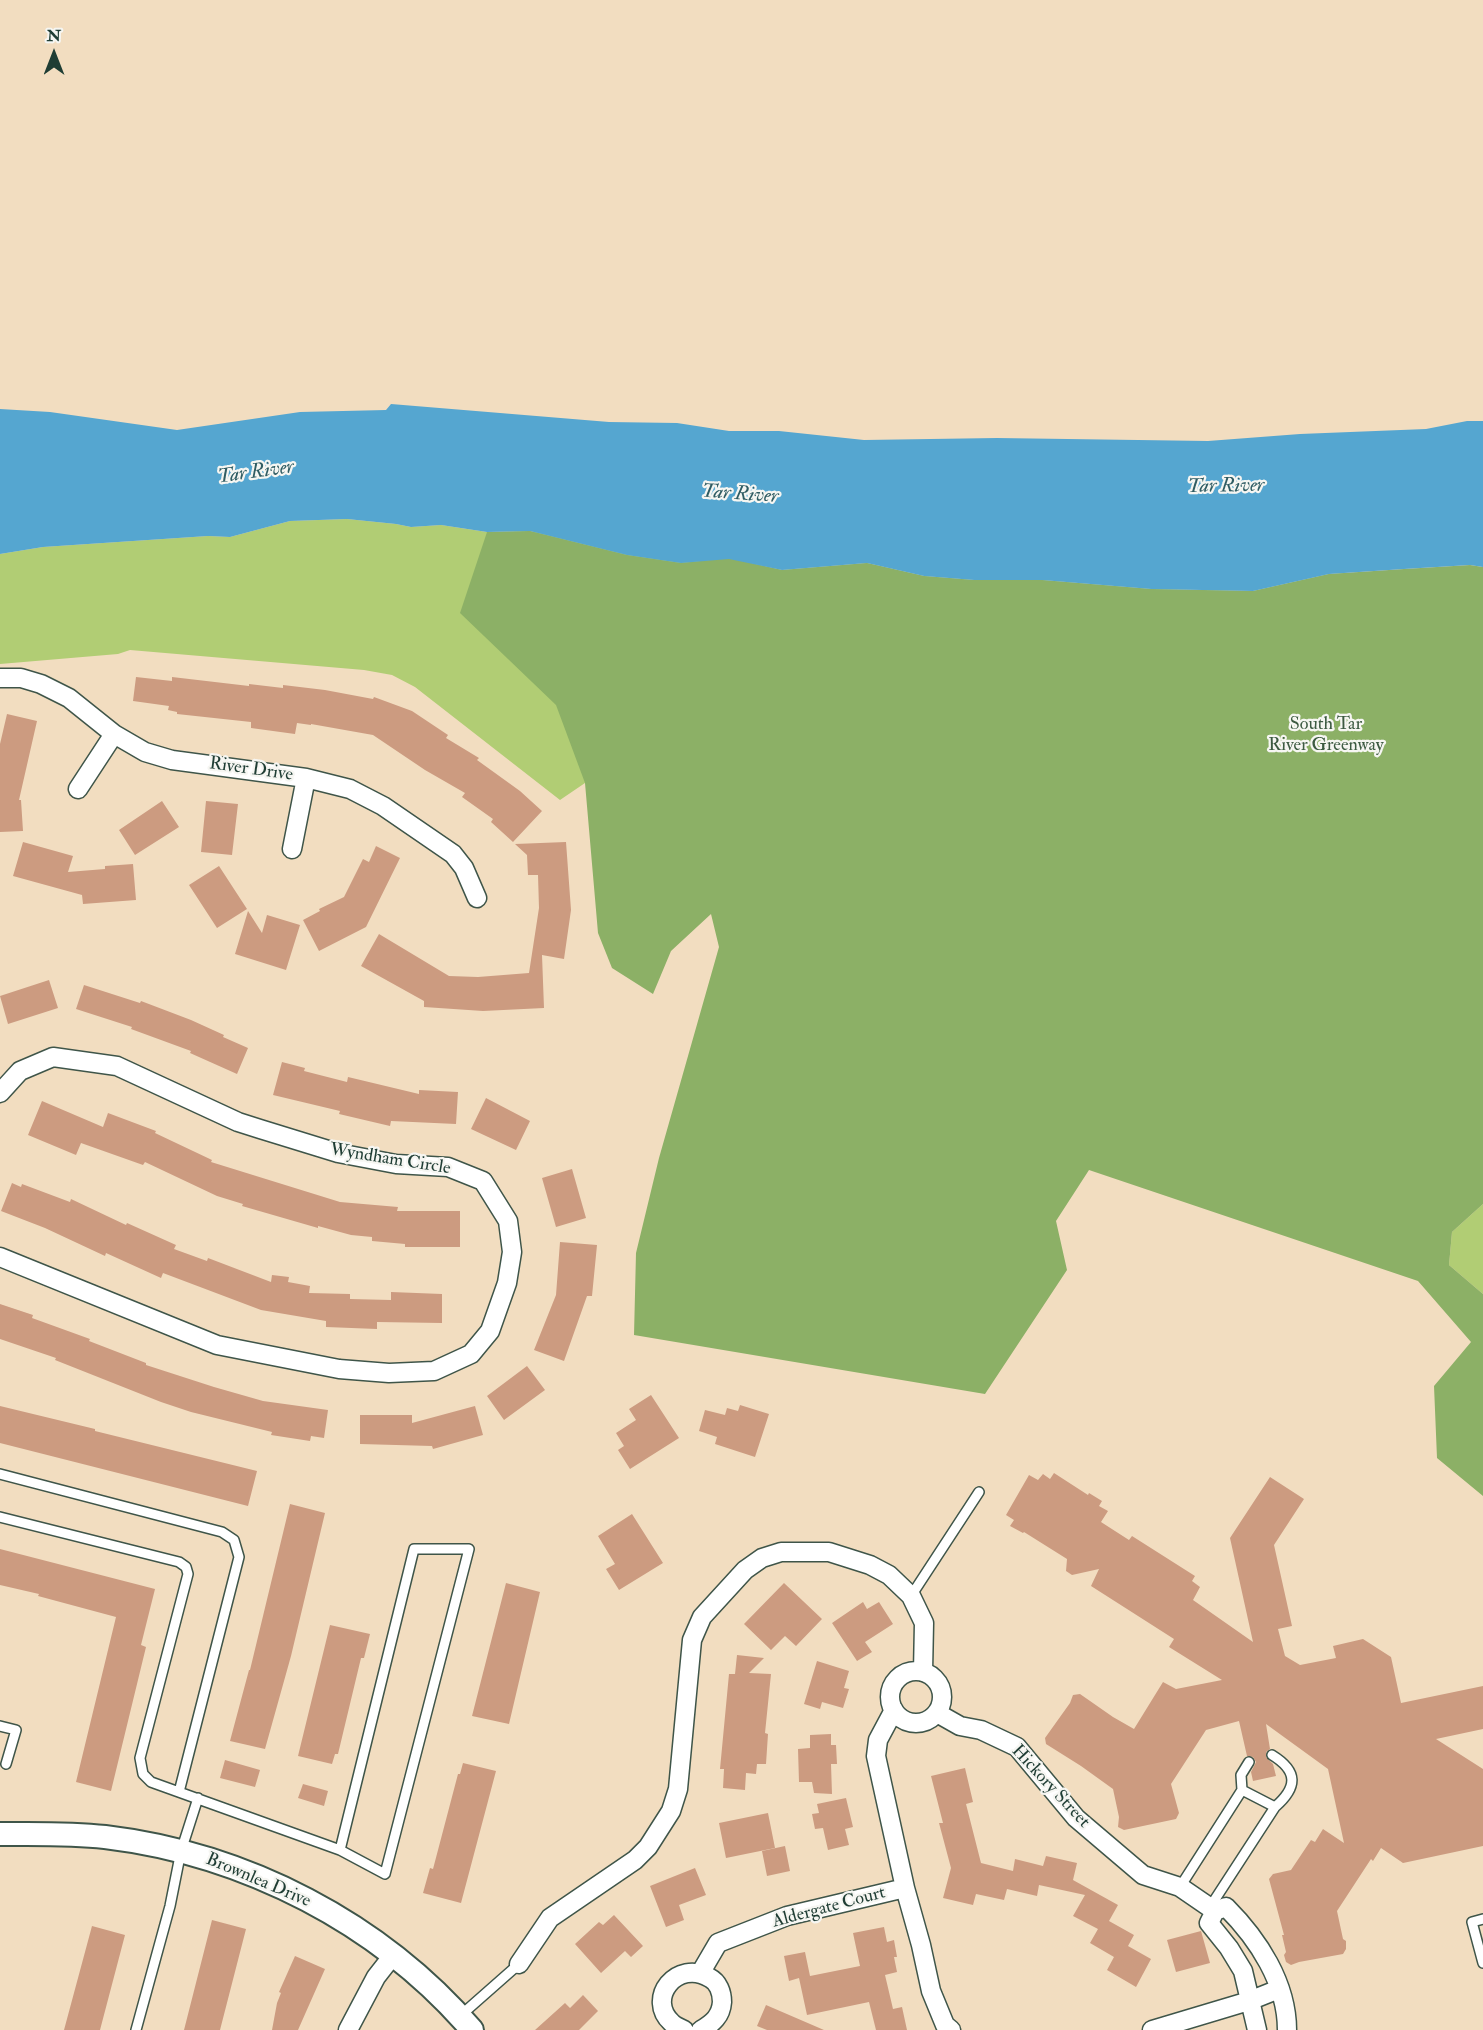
<!DOCTYPE html>
<style>
body{margin:0}
#map{position:relative;width:1483px;height:2030px;overflow:hidden;background:#f2ddc0;font-family:"IM FELL Double Pica",serif}
canvas{display:block}
.north{position:absolute;left:24px;top:24px;width:60px;height:60px;-webkit-text-stroke:4px #f6f6f2;paint-order:stroke;rotate:0deg;font-size:16px;font-weight:700;line-height:24px;text-align:center;color:#1f3d34}
.north::after{content:'';display:block;margin:auto;width:21px;height:27px;background:#1f3d34;clip-path:polygon(50% 0,100% 100%,50% 72%,0 100%)}
</style>
<div id="map">
<canvas width="1483" height="2030"></canvas>
<div class="north">N</div>
</div>
<script>
const ctx = document.querySelector('canvas').getContext('2d');
ctx.lineJoin = 'round';
function paint(path, color) { ctx.fillStyle = color; ctx.fill(path, 'evenodd'); }
function strokePath(path, color, width, dash) { ctx.strokeStyle = color; ctx.lineWidth = width; ctx.lineCap = dash ? 'butt' : 'round'; ctx.setLineDash(dash || []); ctx.stroke(path); }
function label(font, color, halo, rows, align = 'center') {
  ctx.font = font + ' "IM FELL Double Pica",serif'; ctx.lineWidth = 4.5; ctx.setLineDash([]); ctx.textBaseline = 'middle'; ctx.strokeStyle = halo; ctx.fillStyle = color; for (const [text, x, y, turn = 0] of rows) {
    ctx.save(); ctx.translate(x, y); ctx.rotate((+turn || 0) * Math.PI / 180); ctx.textAlign = isNaN(turn) ? turn : align; if (halo) ctx.strokeText(text, 0, 0); ctx.fillText(text, 0, 0); ctx.restore();
  }
}
paint(new Path2D(`
 M347 519 396 524 411 527 441 525 487 532 530 531 729 558 782 570 867 563 924 576 974 580H1042L1151 589 1253 591 1329 574 1483 567 585 783 560 800 415 687 392 675 364 670 130 650 118 654 0 664V554L43 547 208 536 230 537 290 521Z
 M1483 1204V1294L1449 1265 1452 1232Z`), '#b1cd74');
paint(new Path2D(`
 M530 531 627 555 681 563 729 558 782 570 867 563 924 576 974 580H1042L1151 589 1253 591 1329 574 1404 569 1470 565 1483 567V1204L1452 1232 1449 1265 1483 1294V1496L1437 1458 1434 1386 1471 1342 1418 1281 1089 1170 1056 1221 1067 1270 985 1394 634 1335 636 1253 659 1158 719 947 711 914 671 951 653 994 612 968 598 933 585 783 556 705 460 613 487 532Z`), '#8cb066');
paint(new Path2D(`
 M391 404 609 422 677 423 729 431H779L864 440 997 438 1208 441 1300 434 1426 429 1467 421H1483V567L1470 565 1404 569 1329 574 1253 591 1151 589 1042 580H974L924 576 867 563 782 570 729 559 681 563 627 555 530 531 487 532 441 525 411 527 396 524 347 519 290 521 230 537 208 536 43 547 0 554V409L50 412 177 430 300 412 386 410Z`), '#55a6d0');
paint(new Path2D(`
 M136 677 172 681V677L249 686V684L283 688V685L325 690 373 699 374 697 412 711 448 735 446 738 479 758 477 760 520 791 542 811 513 842 491 822 493 819 462 797 465 793 425 770 373 735 311 724V725L297 723 295 734 251 728V722L177 714V712L168 710 169 706 133 701Z
 M7 714 37 721 19 800H21L23 831 0 832V744Z
 M162 801 179 827 135 855 119 830Z
 M206 801 238 804 232 855 201 852Z
 M23 842 73 856 68 872 105 869V866L133 864 136 900 83 904 82 895 13 876Z
 M566 842 571 910 564 959 542 955 544 1008 483 1011 424 1007V1001L361 966 379 934 449 976 478 977 529 973 539 908 538 875H528L527 855 515 844Z
 M376 846 400 858 366 927 319 951 303 920 320 911 319 909 344 897 363 859 369 862Z
 M219 866 247 909 217 928 189 885Z
 M248 911 262 933 267 915 300 925 286 970 235 954Z
 M49 980 58 1008 8 1024 0 996Z
 M84 985 140 1003 141 1001 191 1020 224 1035 223 1037 248 1048 237 1074 190 1053 191 1051 131 1029 132 1027 76 1009Z
 M282 1062 305 1068 304 1071 347 1082 348 1077 419 1094V1090L458 1092 456 1124 391 1121 390 1126 339 1114 340 1111 273 1095Z
 M486 1098 530 1121 516 1150 471 1129Z
 M42 1101 103 1127 108 1113 156 1131 155 1133 212 1160 211 1162 340 1202 398 1207 397 1211H460V1247H405V1244L372 1241V1237L351 1235 318 1226V1228L242 1206 243 1204 217 1196 145 1162 143 1165 81 1143 76 1155 28 1135Z
 M572 1169 586 1218 556 1227 542 1178Z
 M12 1183 21 1187 22 1184 70 1202 71 1199 126 1225 127 1223 176 1245 174 1249 207 1261 208 1258 271 1282 272 1275 289 1277 288 1282 310 1286 309 1293 350 1294V1299L391 1300V1292L442 1294V1323L377 1322V1329L326 1327V1321L261 1310 163 1273 161 1278 106 1253 105 1256 45 1228 1 1211Z
 M560 1242 597 1245 592 1296H587L564 1361 534 1350 556 1295Z
 M0 1304 33 1315 32 1318 90 1339 89 1341 146 1363V1365L214 1387 263 1401 328 1410 324 1438 311 1436 310 1441 271 1435 272 1432 191 1412 161 1402 55 1360 56 1358 0 1339Z
 M527 1366 545 1390 504 1420 487 1396Z
 M651 1395 679 1438 630 1469 618 1450 624 1446 616 1433 636 1420 629 1409Z
 M740 1405 769 1414 755 1457 715 1444 717 1437 699 1431 705 1410 725 1415 727 1408 738 1411Z
 M0 1406 95 1429V1431L257 1471 248 1506 0 1443Z
 M475 1406 483 1435 433 1449 432 1446 360 1444V1415H412V1423Z
 M1054 1473 1088 1495 1089 1493 1102 1501 1099 1506 1108 1511 1101 1522 1129 1540 1132 1536 1195 1576 1192 1581 1200 1587 1193 1600 1253 1642 1230 1538 1270 1477 1304 1499 1274 1545 1292 1626 1278 1629 1285 1656 1300 1665 1336 1658 1333 1646 1363 1639 1391 1657 1401 1703 1483 1686V1729L1436 1739 1483 1769V1846L1403 1863 1381 1848 1373 1861 1371 1859 1337 1911 1343 1939 1346 1941V1949L1343 1954 1299 1962 1291 1965 1286 1962 1284 1955 1286 1952 1282 1935H1284L1269 1879 1273 1874 1291 1870 1311 1840 1315 1842 1323 1829 1344 1843 1328 1769 1266 1724 1270 1749 1266 1752V1757L1273 1764 1276 1776 1253 1781 1251 1772 1256 1762 1253 1757 1247 1756 1239 1721 1206 1730 1171 1784 1179 1813 1176 1819 1124 1830 1118 1827 1119 1817 1113 1789 1081 1766 1046 1744 1045 1738 1070 1703 1073 1695 1080 1694 1113 1717 1134 1729 1163 1682 1176 1689 1222 1680 1169 1647 1174 1639 1091 1586 1099 1569 1072 1575 1066 1571 1067 1559 1024 1532 1023 1533 1010 1526 1014 1520 1006 1515 1029 1475 1038 1480 1043 1474 1050 1479Z
 M290 1504 325 1513 291 1656 265 1749 230 1741 249 1670H250Z
 M632 1514 663 1563 619 1590 606 1569 615 1564 598 1536Z
 M0 1549 155 1589 141 1645 146 1647 111 1791 76 1782 116 1617 38 1596 39 1594 0 1585Z
 M506 1583 540 1592 509 1724 472 1716Z
 M784 1583 822 1619 796 1646 785 1636 771 1650 744 1624Z
 M863 1602 867 1609 879 1602 893 1624 865 1642 872 1652 857 1661 832 1623Z
 M330 1625 370 1634 364 1658H361L338 1754H335L332 1764 298 1756Z
 M737 1655 764 1658 749 1673 771 1674 765 1733 768 1734 766 1764H757L756 1774 746 1773 745 1790 723 1788 724 1769H720L729 1674H735Z
 M817 1661 849 1671 844 1688 849 1689 843 1708 822 1702 820 1709 804 1704Z
 M831 1734V1745H836L837 1764H831L832 1794 814 1793 812 1782H799L798 1749 810 1748V1735Z
 M225 1760 260 1770 255 1787 220 1778Z
 M463 1763 496 1771 461 1903 423 1893 430 1868 433 1869 458 1774H460Z
 M965 1768 973 1802 966 1804 981 1863 1013 1871 1015 1859 1043 1866 1046 1856 1077 1863 1073 1880 1118 1905 1109 1921 1134 1935 1128 1946 1151 1959 1136 1987 1107 1970 1114 1957 1090 1943 1098 1929 1073 1916 1085 1895 1039 1885 1037 1896 1007 1889 1004 1900 976 1894 973 1905 943 1898 951 1868 939 1823H943L931 1776Z
 M303 1784 328 1791 324 1806 298 1798Z
 M846 1798 853 1827 845 1829 849 1845 828 1850 823 1828 815 1829 812 1814 819 1813 817 1804Z
 M768 1813 775 1848 726 1858 719 1823Z
 M785 1846 790 1871 767 1876 762 1851Z
 M695 1868 706 1895 679 1905 684 1920 666 1927 650 1886Z
 M614 1915 643 1946 631 1957 625 1951 601 1973 575 1944 599 1922 603 1925Z
 M212 1920 246 1929 220 2030H184Z
 M92 1926 125 1935 100 2030H64Z
 M884 1927 887 1942 894 1940 897 1957H894L897 1972 885 1975 893 2009 902 2007 907 2030H876L869 2002 807 2015 799 1978 789 1981 784 1956 805 1952 810 1976 860 1966 853 1933Z
 M1201 1931 1210 1963 1176 1972 1167 1940Z
 M295 1956 325 1969 298 2030H272L277 2003 281 1993 279 1992Z
 M583 1995 598 2011 579 2030H535L565 2003 570 2008Z
 M766 2005 824 2030H767L757 2026Z`), '#cc9b80');
const service = new Path2D(`
 M0 1474 222 1532 234 1540 239 1557 179 1792
 M0 1517 179 1562 186 1567 188 1574 140 1758 143 1774 151 1782 340 1850 385 1874 469 1549H414L340 1850
 M911 1596 979 1492
 M0 1726 16 1730 6 1764
 M1272 1755C1298 1771 1298 1787 1275 1807
 M1242 1790 1241 1775 1249 1762
 M1180 1887 1242 1790 1275 1807 1210 1907
 M1483 1919 1472 1922 1483 1963
 M460 2016 519 1964
 M136 2030 170 1906 181 1851 198 1798`);
const minor = new Path2D(`
 M0 678H21L41 684 69 698 114 734 145 752 172 760 306 778 350 789 383 806 453 854 464 868 477 898
 M78 789 114 734
 M292 849 306 778
 M0 1093 20 1071 53 1057 117 1066 238 1122 260 1129 338 1153 396 1164 448 1167 483 1181 508 1221 512 1252 507 1283 490 1331 471 1354 434 1371 389 1373 339 1369 217 1345 0 1257
 M890 1697a26 26 0 1 1 52 0a26 26 0 1 1-52 0Z
 M894 1710 878 1740 876 1756 905 1888 921 1945 931 1991 945 2025 951 2030
 M937 1713 960 1726 981 1730 1017 1747 1076 1818 1143 1875 1180 1887 1215 1911
 M1215 1911 1226 1907C1258 1939 1287 1983 1287 2030
 M1215 1911 1209 1923 1229 1948 1243 1971 1257 2030
 M519 1964 550 1918 635 1860 648 1847 671 1811 678 1789 692 1640 702 1617 745 1570 762 1558 781 1552H829L870 1565 889 1575 911 1596 924 1623 923 1672
 M701 1972 718 1943 787 1916 905 1888
 M348 2030 376 1977 394 1954
 M684 2030C680 2028 675 2026 672 2023 645 1999 677 1958 710 1978 718 1982 722 1992 722 2002 721 2016 713 2023 701 2030
 M1152 2030 1249 2001 1279 1989`);
const tertiary = new Path2D(`
 M0 1834C35 1834 70 1833 105 1837 246 1854 380 1923 472 2030`);
strokePath(service, '#3f5549', 12);
strokePath(minor, '#3f5549', 21);
strokePath(tertiary, '#3f5549', 26);
strokePath(service, '#fff', 9);
strokePath(minor, '#fff', 18);
strokePath(tertiary, '#fff', 22);
label('18px', '#3c5a41', '#f6f6f2', [
 ["South Tar",1326,725],
 ["River Greenway",1326,746]
]);
label('18px', '#1f3d34', '#f6f6f2', [
 ["River Drive",251,770,8],
 ["Wyndham Circle",390,1160,9],
 ["Hickory Street",1050,1787,47],
 ["Brownlea Drive",258,1881,23],
 ["Aldergate Court",829,1908,-15]
]);
label('italic 20px', '#2f5c63', '#f6f6f2', [
 ["Tar River",256,473,-8],
 ["Tar River",1226,487,-1],
 ["Tar River",740,495,4]
]);
</script>
